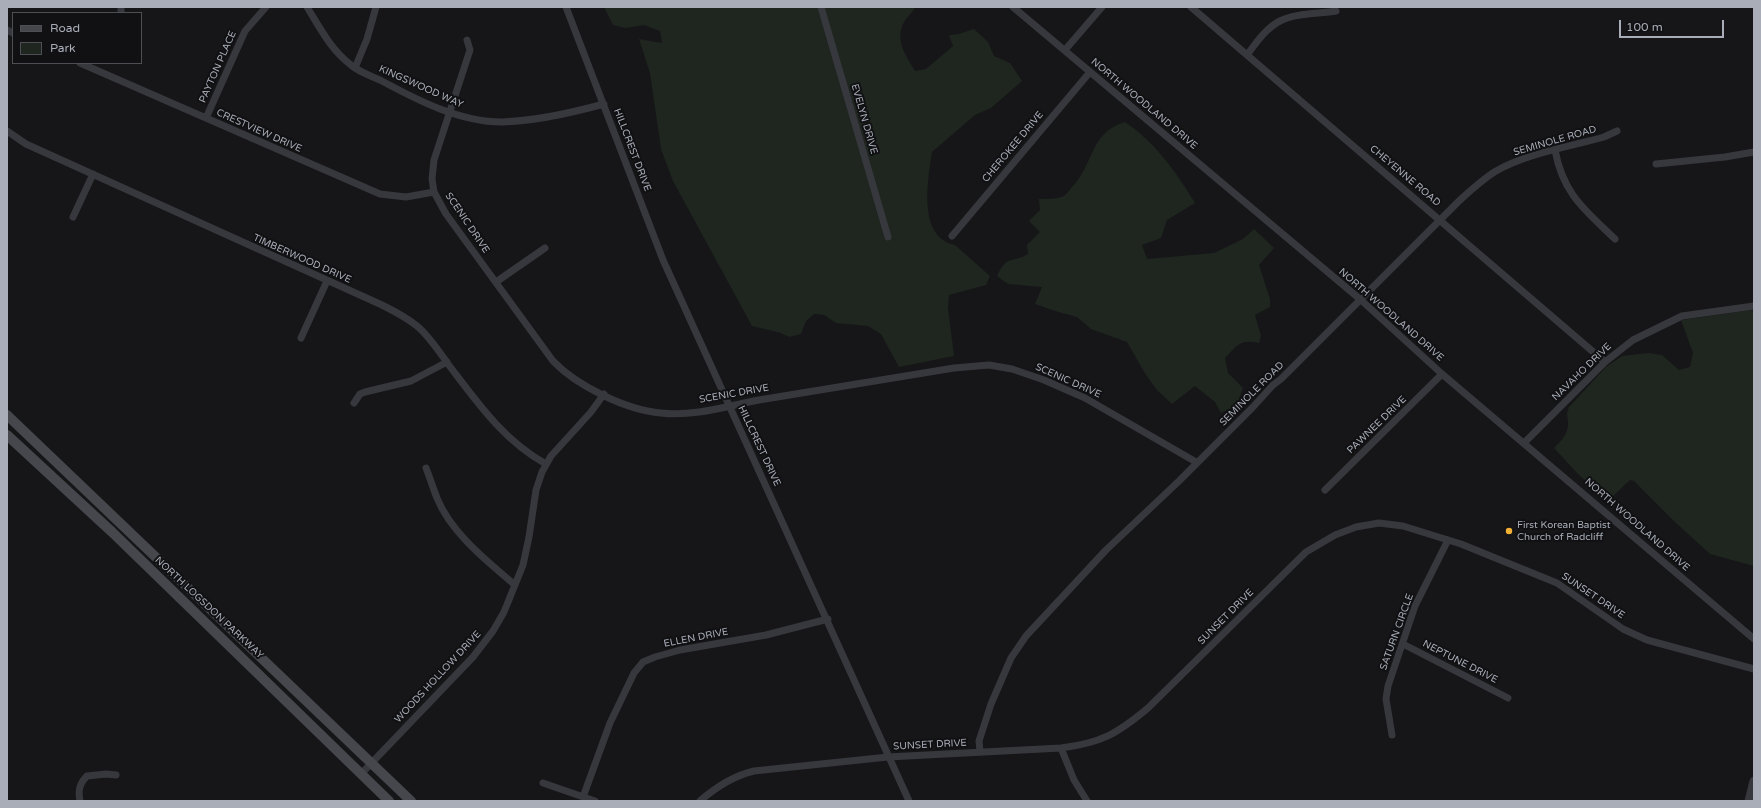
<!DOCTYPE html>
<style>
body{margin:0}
#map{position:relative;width:1761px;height:808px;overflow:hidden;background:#161618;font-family:"Varela Round",sans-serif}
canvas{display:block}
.frame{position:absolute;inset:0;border:8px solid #a8adb8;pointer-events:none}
.legend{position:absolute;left:12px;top:12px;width:130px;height:52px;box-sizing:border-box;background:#111113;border:1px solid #4d4f55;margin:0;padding:5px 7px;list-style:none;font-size:12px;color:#a8adb8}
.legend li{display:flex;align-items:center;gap:8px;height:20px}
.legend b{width:20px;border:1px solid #4d4f55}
.scale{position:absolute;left:1619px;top:20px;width:105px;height:18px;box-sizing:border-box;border:2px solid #a8adb8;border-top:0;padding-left:5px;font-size:12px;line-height:14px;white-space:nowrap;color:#a8adb8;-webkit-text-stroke:3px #111113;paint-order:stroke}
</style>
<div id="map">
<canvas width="1761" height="808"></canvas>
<div class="frame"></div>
<ul class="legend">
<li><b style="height:5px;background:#45474d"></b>Road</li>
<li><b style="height:11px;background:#1e261f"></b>Park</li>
</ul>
<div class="scale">100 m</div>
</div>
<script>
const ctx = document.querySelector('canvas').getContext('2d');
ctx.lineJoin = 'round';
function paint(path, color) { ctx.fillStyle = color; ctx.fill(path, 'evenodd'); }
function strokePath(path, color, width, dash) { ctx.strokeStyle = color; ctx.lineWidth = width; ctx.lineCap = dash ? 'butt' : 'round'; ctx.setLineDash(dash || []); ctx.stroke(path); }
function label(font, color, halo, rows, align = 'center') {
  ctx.font = font + ' "Varela Round",sans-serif'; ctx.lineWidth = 4; ctx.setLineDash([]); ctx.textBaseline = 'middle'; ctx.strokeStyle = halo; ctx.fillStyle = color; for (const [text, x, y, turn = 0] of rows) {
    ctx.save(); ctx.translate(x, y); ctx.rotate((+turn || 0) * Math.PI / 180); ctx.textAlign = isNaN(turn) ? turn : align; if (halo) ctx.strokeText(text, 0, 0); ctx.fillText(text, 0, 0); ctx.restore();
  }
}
paint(new Path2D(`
 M604 7H915C914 11 909 15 906 19 893 38 905 54 915 71L926 69 953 46 949 35 959 34 974 29 988 42 994 56 1010 63 1022 81 991 108 975 115 932 152C928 180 917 237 955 245L990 276 986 285 949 295 948 308 954 356 899 367 881 334 868 326 836 323 824 315 814 314 806 321 801 334 789 337 781 333 752 326 673 181 661 149 650 73 639 39 662 43 660 31 644 25 625 28 613 25Z
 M1125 122C1154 141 1177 173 1195 203L1167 220 1161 238 1142 245 1147 259 1214 253 1243 239 1254 229 1274 248 1259 265 1270 299V307L1255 315 1261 336 1259 343C1240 339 1238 345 1225 358L1228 373 1243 388 1237 405 1221 413 1215 402 1195 386 1172 404 1157 390 1146 375 1127 342 1091 329 1077 317 1055 311 1035 304 1042 287 1008 284 997 276C1007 254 1011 264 1028 254L1027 245 1040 232 1029 221 1040 210 1039 199C1046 199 1058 199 1064 196 1067 194 1070 189 1072 187 1095 163 1089 133 1125 122Z
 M1752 310 1754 314V566L1710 554 1676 523 1634 481 1630 480 1608 501 1577 473 1554 448C1560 442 1567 435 1568 426 1569 418 1565 417 1569 407L1606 367 1622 356 1648 353 1662 355 1679 370 1690 367 1693 353 1681 320Z`), '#1e261f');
strokePath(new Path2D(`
 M307 7C320 28 331 50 351 65 359 72 371 76 380 80 417 100 459 122 502 122 537 121 571 113 604 104
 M566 7 663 260 909 801
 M821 7 888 237
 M1013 7 1361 300 1442 374 1754 639
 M1191 7 1605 362
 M121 13V7
 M7 30 13 33
 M467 40 470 50 434 160 432 179 434 192 446 214 553 361C577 386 626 410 661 413 693 417 728 406 759 400 824 389 889 379 954 368L989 365 1012 369 1044 380 1085 398 1196 462
 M1065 50 1102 7
 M1247 55C1256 43 1266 28 1280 21 1296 13 1318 14 1336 11
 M80 63 380 194 406 197 434 192
 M355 68 367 39 376 7
 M206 118 245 31 266 7
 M7 131 26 144 382 305C394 311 406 317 417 326 429 336 438 350 448 364 477 402 503 440 546 464
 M1555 150C1563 194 1585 210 1615 239
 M1656 164 1725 157 1754 152
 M73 217 93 174
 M952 236 1090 72
 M496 282 545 248
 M301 338 327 281
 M354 403 360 394 365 392 411 381 447 362
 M1524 443 1605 362 1633 340 1682 316 1754 306
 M426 468C430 478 433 488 437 498 451 533 487 561 515 585
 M1325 490 1442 374
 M1403 644 1508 698
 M1392 735 1386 699 1388 686 1415 606 1448 540
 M1061 748 1074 780 1087 801
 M980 752 979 741 991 704 1011 658 1026 636 1106 550 1179 481 1253 407 1273 385 1281 379 1460 200C1471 190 1483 179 1496 171 1528 153 1568 147 1604 137L1617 131
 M361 774 473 657 493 631 504 612 523 565 529 537 536 490 542 472 551 456 591 412 604 394
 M543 783 595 801
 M583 797 610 723 634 673 643 662 655 657 680 650 766 635 828 619
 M80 801C78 791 79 784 87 776L106 774 116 775
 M700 801C716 787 733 776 754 771L888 757 1061 748C1101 743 1117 734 1148 708L1306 552 1335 535 1356 527 1379 523 1403 526 1461 544 1557 583 1623 629 1647 640 1754 669`), '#37383d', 7);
strokePath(new Path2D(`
 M1749 801 1754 781`), '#37383d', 9);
strokePath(new Path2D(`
 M7 415 411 801
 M7 435 112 532 389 801`), '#45474d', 10);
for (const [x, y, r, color] of [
 [1509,531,4,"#f2b134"]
]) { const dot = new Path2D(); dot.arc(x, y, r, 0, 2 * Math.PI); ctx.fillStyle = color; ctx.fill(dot); strokePath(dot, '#111113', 1.5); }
label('10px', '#a8adb8', '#111113', [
 ["PAYTON PLACE",218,67,-66],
 ["KINGSWOOD WAY",421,87,24],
 ["NORTH WOODLAND DRIVE",1144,104,40],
 ["EVELYN DRIVE",864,119,74],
 ["CRESTVIEW DRIVE",259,131,24],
 ["SEMINOLE ROAD",1555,141,-16],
 ["CHEROKEE DRIVE",1013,147,-50],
 ["HILLCREST DRIVE",632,150,69],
 ["CHEYENNE ROAD",1405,176,40],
 ["SCENIC DRIVE",467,223,56],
 ["TIMBERWOOD DRIVE",302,259,24],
 ["NORTH WOODLAND DRIVE",1391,315,41],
 ["NAVAHO DRIVE",1582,372,-44],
 ["SCENIC DRIVE",1068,381,24],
 ["SCENIC DRIVE",734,394,-10],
 ["SEMINOLE ROAD",1252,394,-45],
 ["PAWNEE DRIVE",1377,425,-44],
 ["HILLCREST DRIVE",759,446,65],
 ["NORTH WOODLAND DRIVE",1637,525,41],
 ["SUNSET DRIVE",1593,596,34],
 ["NORTH LOGSDON PARKWAY",209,608,43],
 ["SUNSET DRIVE",1226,617,-45],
 ["SATURN CIRCLE",1397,632,-70],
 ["ELLEN DRIVE",696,638,-11],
 ["NEPTUNE DRIVE",1460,662,27],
 ["WOODS HOLLOW DRIVE",438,677,-47],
 ["SUNSET DRIVE",930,745,-3]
]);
label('10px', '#a8adb8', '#111113', [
 ["First Korean Baptist",1517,525],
 ["Church of Radcliff",1517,537]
], 'left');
</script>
